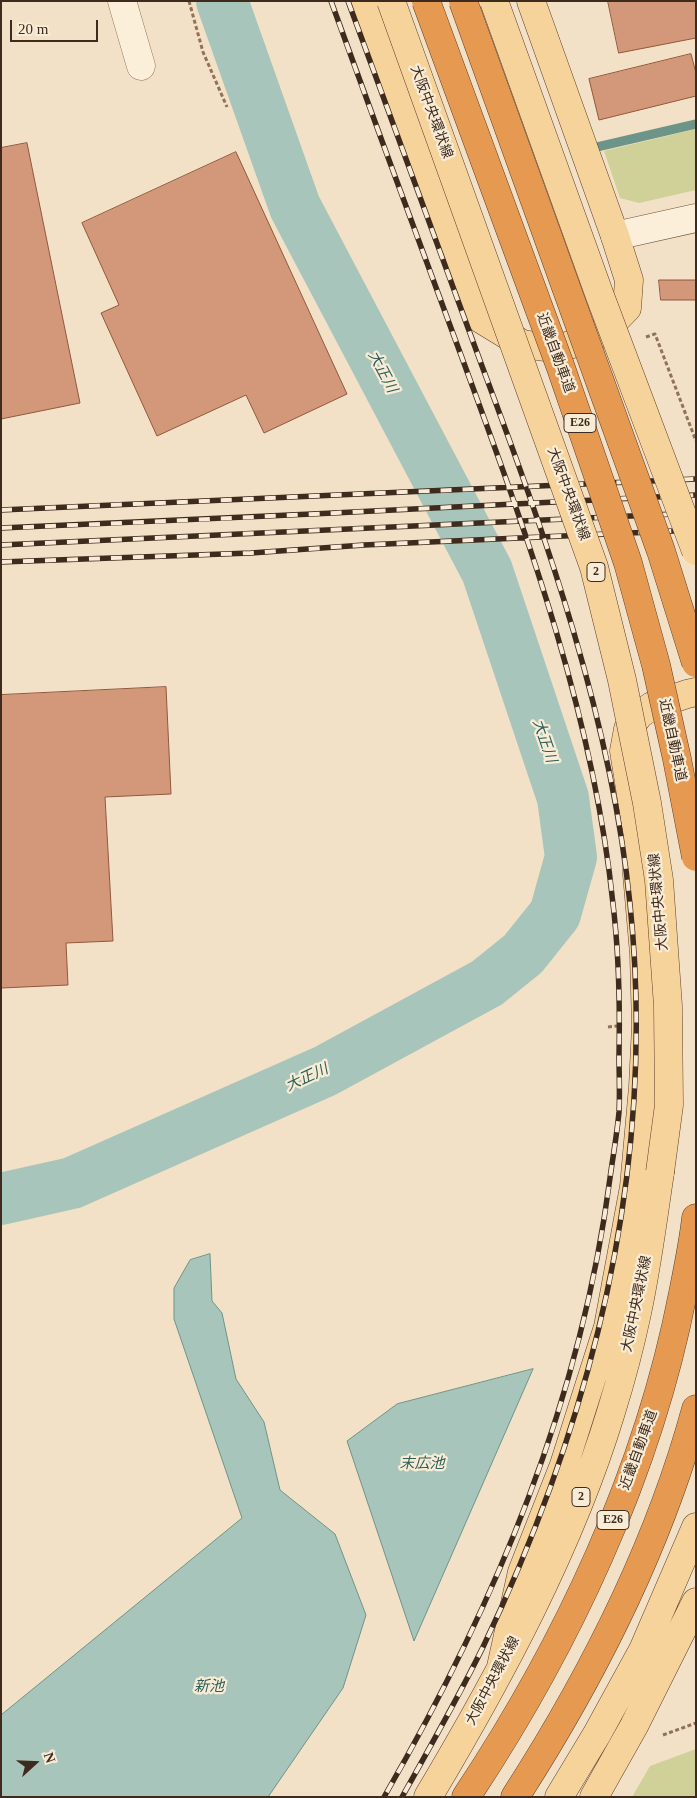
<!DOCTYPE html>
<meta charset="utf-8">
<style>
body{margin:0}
#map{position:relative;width:697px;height:1798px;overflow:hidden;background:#f2e1c6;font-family:"Times New Roman",serif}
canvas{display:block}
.frame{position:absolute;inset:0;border:2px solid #3e2b1e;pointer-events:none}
.north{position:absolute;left:10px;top:1738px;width:50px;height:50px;-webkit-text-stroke:4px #f8ecd6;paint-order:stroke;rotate:70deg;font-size:14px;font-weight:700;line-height:20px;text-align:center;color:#3e2b1e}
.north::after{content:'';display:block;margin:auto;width:18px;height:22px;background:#3e2b1e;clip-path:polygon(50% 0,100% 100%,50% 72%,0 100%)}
.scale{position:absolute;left:10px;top:20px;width:88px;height:22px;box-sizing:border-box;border:2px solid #3e2b1e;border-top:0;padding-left:6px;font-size:15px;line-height:18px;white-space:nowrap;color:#3e2b1e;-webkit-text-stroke:4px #f8ecd6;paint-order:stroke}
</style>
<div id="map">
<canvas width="697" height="1798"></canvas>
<div class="frame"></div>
<div class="north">N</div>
<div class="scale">20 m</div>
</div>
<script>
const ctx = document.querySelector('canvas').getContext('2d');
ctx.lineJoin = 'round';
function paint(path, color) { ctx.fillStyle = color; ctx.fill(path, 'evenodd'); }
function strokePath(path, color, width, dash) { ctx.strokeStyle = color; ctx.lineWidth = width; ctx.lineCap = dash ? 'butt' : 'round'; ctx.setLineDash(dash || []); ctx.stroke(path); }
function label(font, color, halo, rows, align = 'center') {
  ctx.font = font + ' "Times New Roman","Noto Sans JP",serif'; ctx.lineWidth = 4.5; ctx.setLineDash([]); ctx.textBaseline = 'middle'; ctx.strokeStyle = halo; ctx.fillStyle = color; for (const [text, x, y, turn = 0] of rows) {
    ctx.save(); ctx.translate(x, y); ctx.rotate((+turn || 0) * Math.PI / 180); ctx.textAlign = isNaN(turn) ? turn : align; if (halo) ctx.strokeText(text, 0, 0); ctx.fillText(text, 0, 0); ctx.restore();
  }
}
paint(new Path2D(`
 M696 129V190L639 203 620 198 604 151Z
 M696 1749V1797H632L650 1766Z`), '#cfd198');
const water = new Path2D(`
 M210 1254 212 1301 222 1313 236 1379 264 1422 280 1490 335 1534 366 1615 343 1688 268 1797H1V1715L242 1518 174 1319V1288L190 1260Z
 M533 1369 414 1641 347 1441 397 1404Z`);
paint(water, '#a7c5ba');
strokePath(water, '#6d9488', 1);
strokePath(new Path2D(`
 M597 147 696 124`), '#6d9488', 9);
strokePath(new Path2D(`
 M1 1199 72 1183 325 1071 487 983 523 954 555 914 571 857 563 798 487 571 295 207 222 1`), '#a7c5ba', 52);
const building = new Path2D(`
 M608 1H696V38L619 53Z
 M691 54 696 73V96L599 120 589 79Z
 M27 143 80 403 1 419V148Z
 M236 152 347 394 264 433 246 395 157 436 101 313 119 305 82 223Z
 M659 280H696V300H661Z
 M166 687 171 794 105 797 113 941 66 943 68 985 1 988V695Z`);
paint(building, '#d39779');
strokePath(building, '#90583d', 1);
const street = new Path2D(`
 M122 1 141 66`);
const secondary = new Path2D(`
 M615 236 696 218`);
const primary = new Path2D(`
 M363 1 481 319 522 344 559 349 604 332 627 308 629 280 615 236 531 1
 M501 1667 522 1572 564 1465 608 1327 634 1187 643 1087 646 1026 644 954 637 874 638 838 624 751 628 729 640 714 652 706 687 694 696 692
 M428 1797C500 1676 570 1547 611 1412 621 1380 630 1346 637 1313 647 1267 653 1219 660 1172
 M559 1797 597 1734 643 1650 696 1527
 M594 1797 634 1726 696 1602`);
const highway = new Path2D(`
 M466 1797C567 1645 648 1473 683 1293 688 1268 693 1244 696 1218
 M515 1797C591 1679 659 1545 696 1409`);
strokePath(street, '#8f7259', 29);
strokePath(secondary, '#71533d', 29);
strokePath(primary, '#5d402e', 29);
strokePath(highway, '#5d402e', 29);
strokePath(new Path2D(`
 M189 1 203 52 227 107
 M646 337 655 334 696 441
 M608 1027 617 1026
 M663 1735 696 1723`), '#8f7259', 3, [4, 2.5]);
strokePath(street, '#fbefda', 28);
strokePath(secondary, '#fbefda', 28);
strokePath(primary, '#f7d39c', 28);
strokePath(highway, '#e69951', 28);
const rail = new Path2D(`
 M331 1C375 123 420 244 465 366 529 540 594 718 613 904 619 954 620 1005 619 1055 619 1074 620 1093 619 1112 617 1134 613 1156 610 1178 581 1401 496 1603 384 1797
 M348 1C393 123 437 244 482 366 547 540 611 718 630 904 657 1163 595 1413 483 1647 458 1698 430 1747 402 1797
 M1 510 696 479
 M1 528C233 519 464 506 696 495
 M1 545 696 513
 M1 562 251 553 364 545 696 530`);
strokePath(rail, '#3e2b1e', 5.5);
strokePath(rail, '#f8ecd6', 4, [11]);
const primaryBridge = new Path2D(`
 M391 1 594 567 622 680 647 803 659 880 668 1006 669 1105 660 1172
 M494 1 600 296 696 551`);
const highwayBridge = new Path2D(`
 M426 1 561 368 628 563 656 665 677 759 696 857
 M463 1 661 551 696 663`);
strokePath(primaryBridge, '#5d402e', 29, []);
strokePath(highwayBridge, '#5d402e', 29, []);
strokePath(primaryBridge, '#f7d39c', 28);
strokePath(highwayBridge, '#e69951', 28);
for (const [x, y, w] of [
 [580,423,32],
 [596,572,18],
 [581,1497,18],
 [613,1520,32]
]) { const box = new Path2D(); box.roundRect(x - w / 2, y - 9.5, w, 19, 4); ctx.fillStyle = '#f8ecd6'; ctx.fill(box); strokePath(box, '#3e2b1e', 1); }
label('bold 12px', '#3e2b1e', null, [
 ["E26",580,423],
 ["2",596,572],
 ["2",581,1497],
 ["E26",613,1520]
]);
label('14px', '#3e2b1e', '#f8ecd6', [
 ["大阪中央環状線",431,112,70],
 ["近畿自動車道",555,353,70],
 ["大阪中央環状線",568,494,70],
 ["近畿自動車道",672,740,78],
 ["大阪中央環状線",659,902,-95],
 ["大阪中央環状線",637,1304,-78],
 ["近畿自動車道",639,1450,-70],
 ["大阪中央環状線",493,1681,-62]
]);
label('italic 15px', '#2d5f58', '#f8ecd6', [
 ["大正川",382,372,62],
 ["大正川",544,741,71],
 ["大正川",307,1078,-25],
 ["末広池",422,1464],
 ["新池",209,1687]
]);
</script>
